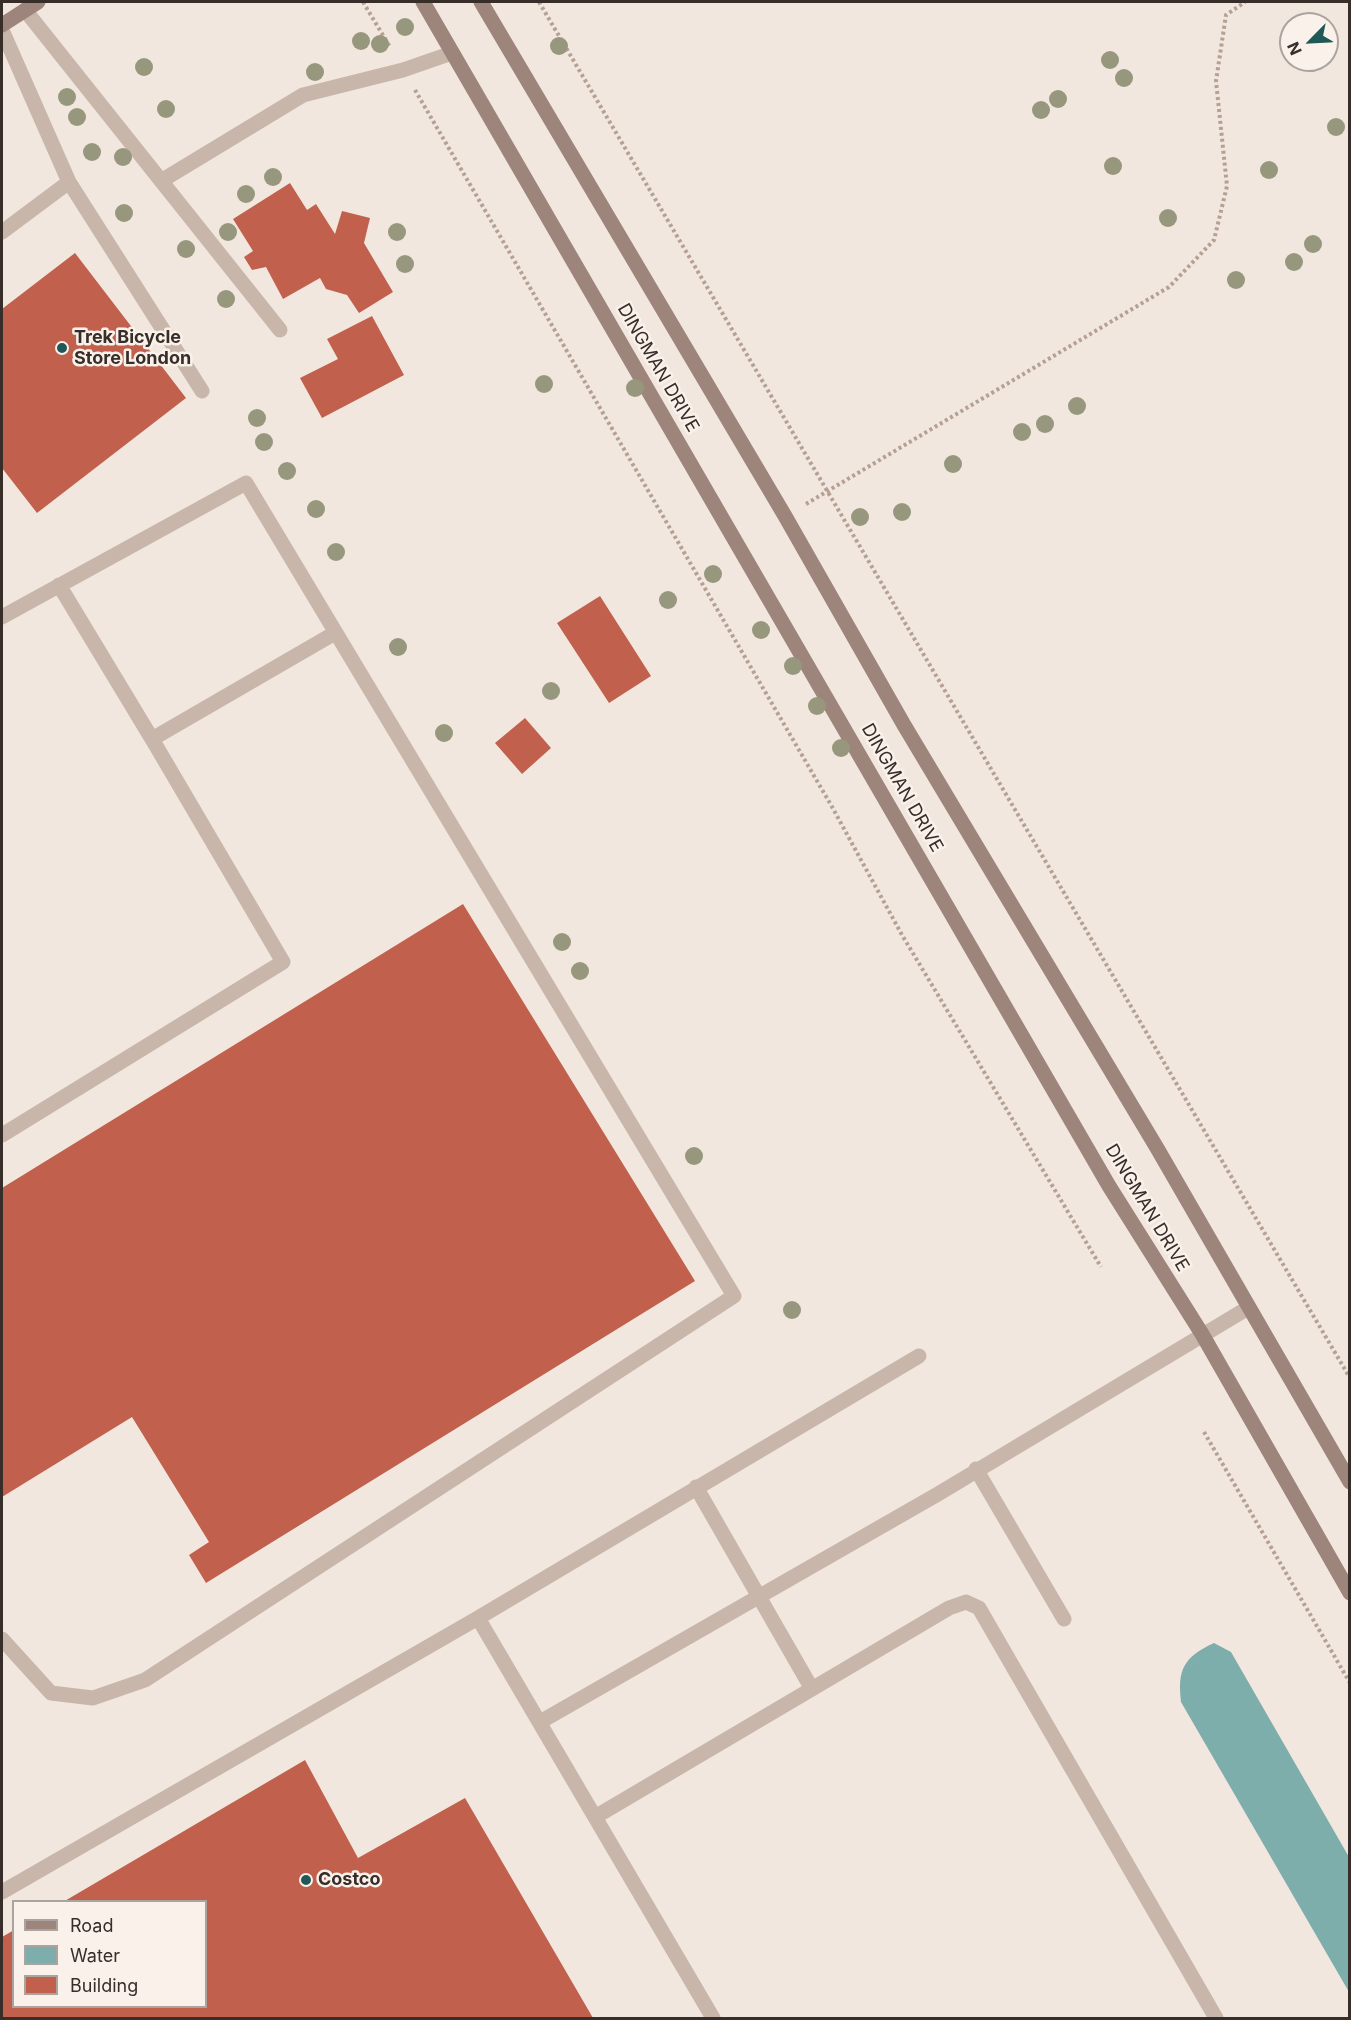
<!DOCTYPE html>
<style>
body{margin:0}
#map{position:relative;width:1351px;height:2020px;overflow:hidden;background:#f2e7de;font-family:Inter,sans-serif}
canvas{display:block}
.frame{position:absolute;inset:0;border:3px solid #372d29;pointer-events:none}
.legend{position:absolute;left:12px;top:1900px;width:195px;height:108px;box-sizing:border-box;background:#f9f1ea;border:2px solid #aba39d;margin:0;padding:8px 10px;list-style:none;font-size:18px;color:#372d29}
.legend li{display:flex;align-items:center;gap:12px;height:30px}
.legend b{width:30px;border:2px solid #aba39d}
.north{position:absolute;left:1279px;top:12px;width:60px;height:60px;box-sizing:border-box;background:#f9f1ea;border:2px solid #aba39d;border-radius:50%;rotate:246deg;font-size:16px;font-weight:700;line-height:24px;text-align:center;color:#372d29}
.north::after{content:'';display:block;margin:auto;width:21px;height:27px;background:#205757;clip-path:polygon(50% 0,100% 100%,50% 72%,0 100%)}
</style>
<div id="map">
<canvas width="1351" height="2020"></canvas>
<div class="frame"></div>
<ul class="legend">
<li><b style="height:8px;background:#9d857c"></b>Road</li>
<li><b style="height:16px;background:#7eaeac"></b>Water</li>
<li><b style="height:16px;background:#c1604d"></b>Building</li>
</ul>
<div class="north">N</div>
</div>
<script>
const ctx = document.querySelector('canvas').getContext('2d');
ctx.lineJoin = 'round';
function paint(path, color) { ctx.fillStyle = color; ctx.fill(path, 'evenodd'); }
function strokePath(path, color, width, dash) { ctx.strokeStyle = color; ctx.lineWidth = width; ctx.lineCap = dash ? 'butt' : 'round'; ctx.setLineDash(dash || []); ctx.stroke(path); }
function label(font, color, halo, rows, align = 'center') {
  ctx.font = font + ' Inter,sans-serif'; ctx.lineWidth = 5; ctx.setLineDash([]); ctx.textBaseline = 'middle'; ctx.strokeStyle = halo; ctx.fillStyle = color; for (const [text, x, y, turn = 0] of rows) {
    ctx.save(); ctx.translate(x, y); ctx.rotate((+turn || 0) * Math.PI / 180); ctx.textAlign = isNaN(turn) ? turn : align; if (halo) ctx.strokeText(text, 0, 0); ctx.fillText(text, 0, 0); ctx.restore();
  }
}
paint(new Path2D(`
 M1214 1643 1231 1652 1349 1857V1992L1181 1702C1177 1669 1184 1657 1214 1643Z`), '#7eaeac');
paint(new Path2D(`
 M290 183 307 210 316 204 335 234 342 211 370 218 364 243 393 292 359 313 347 295 326 289 320 278 283 299 266 267 252 270 244 257 253 251 233 219Z
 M75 253 186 398 37 513 2 468V309Z
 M372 316 404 375 322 418 300 378 338 359 327 339Z
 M600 596 651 676 609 703 557 623Z
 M525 718 551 748 522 774 495 743Z
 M463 904 695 1281 206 1583 189 1555 209 1542 132 1417 2 1497V1188Z
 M305 1760 358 1858 465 1798 593 2018H2V1937L14 1930V2006H206V1902H63Z`), '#c1604d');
strokePath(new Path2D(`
 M363 2 390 47
 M539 2 1350 1378
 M415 90 831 805 902 935 1101 1267
 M806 504 1169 287 1214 240 1227 186 1216 81 1226 15 1245 2
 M1204 1432 1350 1683`), '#b5a094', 4, [3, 3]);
strokePath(new Path2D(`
 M25 10 280 330
 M2 30 69 182 202 391
 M161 181 303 95 403 70 452 53
 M2 232 69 182
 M59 585 152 739
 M2 617 246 483 734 1296 145 1680 93 1698 51 1693 2 1639
 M2 1135 283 962 152 739 335 633
 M976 1469 1064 1619
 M696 1487 812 1689
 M540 1722 938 1494 1248 1308
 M595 1817 949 1608 966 1602 979 1608 1216 2018
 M2 1892 478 1618
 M713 2018 478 1618 919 1356`), '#c9b6aa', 15);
strokePath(new Path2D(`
 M423 2 1109 1186 1202 1334 1350 1593
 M481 2 785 516 904 725 1157 1148 1350 1482
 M2 25 38 2`), '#9d857c', 15);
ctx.fillStyle = '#96977d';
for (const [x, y] of [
 [405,27],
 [361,41],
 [380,44],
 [559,46],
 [1110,60],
 [144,67],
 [315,72],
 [1124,78],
 [67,97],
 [1058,99],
 [166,109],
 [1041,110],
 [77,117],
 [1336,127],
 [92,152],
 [123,157],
 [1113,166],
 [1269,170],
 [273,177],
 [246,194],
 [124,213],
 [1168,218],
 [228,232],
 [397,232],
 [1313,244],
 [186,249],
 [1294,262],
 [405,264],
 [1236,280],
 [226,299],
 [544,384],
 [635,388],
 [1077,406],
 [257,418],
 [1045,424],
 [1022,432],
 [264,442],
 [953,464],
 [287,471],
 [316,509],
 [902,512],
 [860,517],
 [336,552],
 [713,574],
 [668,600],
 [761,630],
 [398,647],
 [793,666],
 [551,691],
 [817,706],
 [444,733],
 [841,748],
 [562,942],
 [580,971],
 [694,1156],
 [792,1310]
]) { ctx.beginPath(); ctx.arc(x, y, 9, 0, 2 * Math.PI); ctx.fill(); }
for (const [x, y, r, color] of [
 [62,348,6,"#205757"],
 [306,1880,6,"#205757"]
]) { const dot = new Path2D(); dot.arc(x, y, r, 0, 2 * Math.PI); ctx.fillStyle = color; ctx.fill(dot); strokePath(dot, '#f9f1ea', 2); }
label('bold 18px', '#372d29', '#f9f1ea', [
 ["Trek Bicycle",74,338],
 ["Store London",74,359],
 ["Costco",318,1880]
], 'left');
label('18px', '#372d29', '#f9f1ea', [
 ["DINGMAN DRIVE",658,368,60],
 ["DINGMAN DRIVE",902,788,60],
 ["DINGMAN DRIVE",1147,1208,59]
]);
</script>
